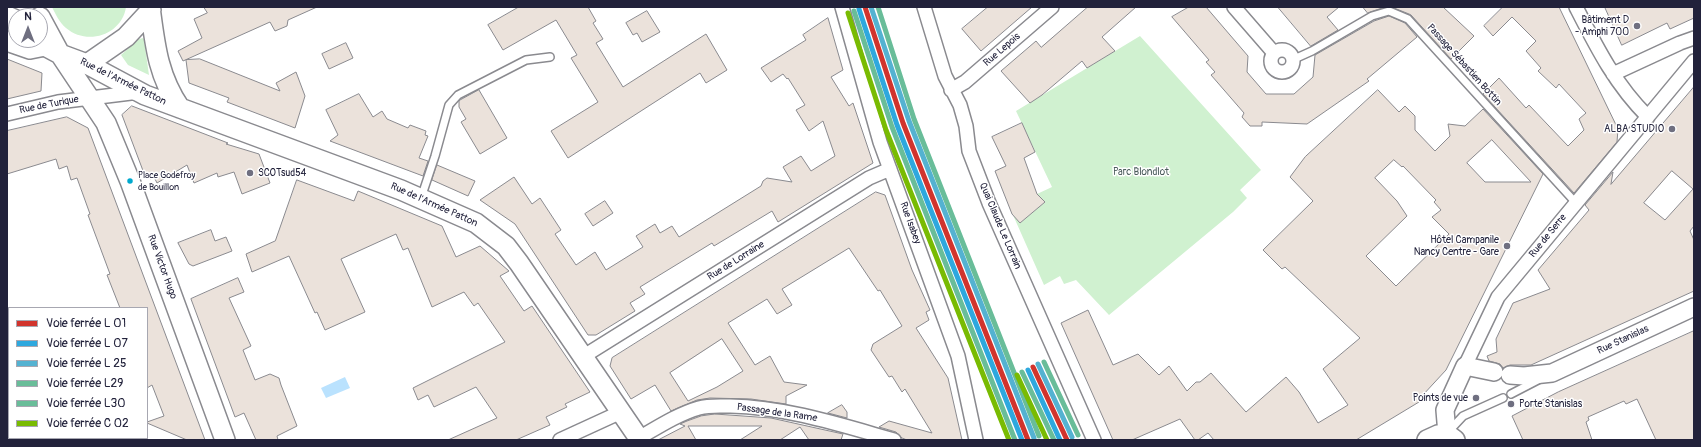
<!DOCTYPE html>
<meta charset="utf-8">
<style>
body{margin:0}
#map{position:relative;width:1701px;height:447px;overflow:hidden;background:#fff;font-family:Pangolin,sans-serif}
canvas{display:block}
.frame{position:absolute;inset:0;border:8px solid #22223b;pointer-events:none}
.legend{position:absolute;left:8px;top:307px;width:140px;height:132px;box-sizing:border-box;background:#fff;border:1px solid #a7a7b1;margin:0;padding:5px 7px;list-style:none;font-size:12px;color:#22223b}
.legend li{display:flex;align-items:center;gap:8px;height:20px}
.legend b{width:20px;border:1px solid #a7a7b1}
.north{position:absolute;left:8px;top:8px;width:40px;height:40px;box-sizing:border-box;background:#fff;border:1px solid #a7a7b1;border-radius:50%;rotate:0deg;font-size:11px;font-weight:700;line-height:16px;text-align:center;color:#22223b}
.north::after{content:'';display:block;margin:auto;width:14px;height:18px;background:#6f6f80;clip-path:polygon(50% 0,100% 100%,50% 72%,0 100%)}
</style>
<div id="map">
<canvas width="1701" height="447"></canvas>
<div class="frame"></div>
<ul class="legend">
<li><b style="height:5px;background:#d1342d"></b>Voie ferrée L 01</li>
<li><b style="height:5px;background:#2ea8de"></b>Voie ferrée L 07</li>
<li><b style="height:5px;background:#54b2d1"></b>Voie ferrée L 25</li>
<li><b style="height:5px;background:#69bd99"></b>Voie ferrée L29</li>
<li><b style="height:5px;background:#69bd99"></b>Voie ferrée L30</li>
<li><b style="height:5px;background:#79bb02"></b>Voie ferrée C 02</li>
</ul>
<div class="north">N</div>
</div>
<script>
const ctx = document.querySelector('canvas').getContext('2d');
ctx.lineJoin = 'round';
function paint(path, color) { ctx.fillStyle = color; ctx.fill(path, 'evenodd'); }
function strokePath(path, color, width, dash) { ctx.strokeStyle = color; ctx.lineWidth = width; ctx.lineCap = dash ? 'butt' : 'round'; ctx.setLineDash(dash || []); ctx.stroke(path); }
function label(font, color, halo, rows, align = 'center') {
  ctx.font = font + ' Pangolin,sans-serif'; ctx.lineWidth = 3; ctx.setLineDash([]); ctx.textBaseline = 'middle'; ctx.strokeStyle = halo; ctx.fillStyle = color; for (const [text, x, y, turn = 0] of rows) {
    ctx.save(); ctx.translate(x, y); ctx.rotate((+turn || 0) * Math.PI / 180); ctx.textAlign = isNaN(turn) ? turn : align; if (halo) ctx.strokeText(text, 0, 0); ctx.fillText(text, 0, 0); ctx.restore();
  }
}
paint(new Path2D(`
 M52 7H126C122 35 87 46 66 28 59 22 56 15 52 7Z
 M1140 36 1261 170 1240 190 1247 198 1233 212 1109 315 1076 280 1064 284 1060 276 1044 285 1013 215 1020 223 1045 202 1037 194 1052 187 1016 111Z
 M143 38 144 40 149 75 128 65 121 55 139 39Z`), '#d0f1d0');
paint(new Path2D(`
 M345 377 350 388 326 398 321 388Z`), '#bae2fe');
const building = new Path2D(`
 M204 7H317L288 20 287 26 275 31 270 22 183 61 178 51 202 38 194 19 207 13Z
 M519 7H588L596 21 593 23 603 39 596 43 623 87 706 34 727 70 706 83 700 73 568 158 551 131 598 102 571 58 577 55 556 20 503 50 488 25Z
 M988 7H1032L981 51 962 29Z
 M1088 7H1136L1102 37 1115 51 1087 68 1082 61 1042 95 1030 103 1001 71 1036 41 1041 47Z
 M1189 7H1206L1248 56 1247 72 1266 94H1294L1313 77 1315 55 1374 21 1389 16 1405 23 1417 37 1367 79 1369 81 1307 124 1262 122V126H1250L1242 117 1244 113 1211 75 1215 72 1206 62 1209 60 1172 17Z
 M1278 7H1339L1327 17 1338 30 1311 46Z
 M1363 7H1385L1368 13Z
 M1392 7H1443L1474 36 1451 59 1411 15Z
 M1503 7H1559L1618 129 1617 142 1574 193 1483 94 1499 78 1526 108 1529 105 1568 146 1584 130 1579 119 1586 113 1559 84 1556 88 1538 71 1541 68 1526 51 1536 41 1512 17 1493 36 1484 26Z
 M1605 7H1694V18L1670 29 1667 23 1622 45Z
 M647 11 660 32 642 42 637 33 633 35 626 23Z
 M828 18 843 70 831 77 849 106 853 103 873 163 778 222 772 211 714 246 712 243 640 287 645 294 630 303 635 311 596 335H588L515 224 480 200 514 177 532 204 540 198 561 230 555 234 576 265 595 252 606 270 643 247 636 236 655 224 660 233 672 226 679 237 761 186 763 181 767 178 792 182 783 167 801 156 811 171 835 156 823 121 809 131 796 110 805 105 788 78 787 79 783 74 771 82 761 68 806 40 803 35Z
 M346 43 353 58 329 69 322 54Z
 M7 59 42 73 41 91 7 99Z
 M200 59 280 91 276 83 296 72 305 96 295 128 227 102 229 98 189 83 186 60Z
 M1694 87V226L1690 231 1694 240V291L1531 365H1510L1503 368 1500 364 1489 361 1487 356 1497 352 1496 339 1513 303 1550 289 1538 270 1589 210 1585 205 1613 172 1611 184ZM1672 171 1693 189 1665 220 1644 203Z
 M479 90 507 138 480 154 461 122 466 119 459 107V101Z
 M1378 90 1399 112 1405 106 1415 116V130L1435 151 1450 136 1448 124 1465 126 1483 109 1543 174 1446 370 1422 396 1419 402 1356 440H1214L1208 433 1198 440H1195L1180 419 1132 440H1113L1061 323 1088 310 1113 365 1138 354 1159 375 1169 366 1187 391 1196 382H1200L1211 373 1246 412 1286 377 1299 392 1318 423 1348 405 1323 369 1360 338 1285 267 1282 269 1263 250 1313 201 1290 177 1305 157ZM1492 140 1531 182H1485L1467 163ZM1394 160 1402 167 1403 166 1436 200 1434 202 1441 210 1432 217 1449 234 1396 286 1366 256 1407 216 1397 201 1375 178Z
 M359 94 373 117 382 111 387 119 408 128 410 125 426 131 425 135 428 136 419 158 428 161 423 176 330 141 338 135 326 110Z
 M132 106 228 143 226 144 259 154 270 183 242 194 234 172 218 177 217 173 194 183 187 165 157 183 154 177 150 179 148 175 145 176 122 115Z
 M67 117 88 128 205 440H187L147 423V422L164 416 152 385 147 388V308H120L107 275 110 274 88 215 90 214 77 178 71 180 67 166 59 169 56 159 7 174V131Z
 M1022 123 1035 152 1024 158 1037 194 1045 202 1020 223 1012 214 995 171 1006 166 992 137Z
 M437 165 475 181 468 196 432 180Z
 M297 180 354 201 358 191 442 226 456 257 480 246 509 271 500 276 524 311 532 306 590 392 565 404 567 407 546 417 550 425 516 440H448L497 418 476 387 434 407 428 395 418 400 413 388 505 342 478 303 474 306 464 292 432 307 408 248 403 250 396 234 341 259 365 312 325 330 317 312 315 313 289 256 252 272 246 254 275 241Z
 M876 192 885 195 912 270 930 310 926 312 929 320 916 328 948 378 962 440H907L902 438 896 432 879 427 889 421 932 433 905 389 902 392 892 376 889 377 871 350 873 344 902 326 880 290 878 291 849 248 782 289 792 305 777 314 767 299 728 323 755 365 770 356 784 382 807 385 786 396V404L751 399 710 398 697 400 671 411 655 385 631 399 610 366 612 358ZM722 339 743 371 717 387 688 401 670 373Z
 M605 201 613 213 593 226 585 214Z
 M211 230 215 241 226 237 232 251 193 266 189 264 178 243Z
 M238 278 244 292 229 298 251 346 243 350 255 380 270 374 279 378 281 385 297 426 277 436 278 440H256L244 413 235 417 191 299Z
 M1694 331V440H1656L1637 399 1626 404 1624 401 1588 417 1589 420 1586 422 1592 440H1523L1512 416 1558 392Z
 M842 405 847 412V418L828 413Z
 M715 414 771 418 843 434 841 440H809L800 427 780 440H740L762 426H688L696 440H658L685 426 680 424 687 421 701 416Z`);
paint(building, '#ebe2db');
strokePath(building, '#8a8a8f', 1);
const service = new Path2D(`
 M1292 60 1312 51 1372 16 1389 11 1408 19 1576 203
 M421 198 435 156 449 105 458 95 526 60 550 57
 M1511 394 1538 380
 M1448 432 1463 416 1503 398`);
const minor = new Path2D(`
 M842 7 880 142 958 356 976 440
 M924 7 945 76 960 105 966 126 969 151 989 203 1094 440
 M1234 7 1274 53
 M1576 7C1597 48 1615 84 1648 117
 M1271 61a11 11 0 1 1 22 0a11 11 0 1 1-22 0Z
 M1613 74 1680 43 1694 38
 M951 90 965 82 1052 7
 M7 114 58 102 131 93H139
 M584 356 869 178 890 169
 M1465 366 1498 297 1694 61
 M639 438C658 427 678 414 699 408 709 405 720 406 730 406 786 407 841 425 894 440
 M560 440 621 412`);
const tertiary = new Path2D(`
 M1510 375 1524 376 1552 373 1694 307
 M1447 434 1445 410 1465 366 1494 372`);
const secondary = new Path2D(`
 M150 7C155 45 158 76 180 108
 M7 16 16 20
 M40 17 60 54 106 123 130 181 225 440
 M40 40 45 46 60 54 87 64 145 95 401 190 476 223 506 246 519 263 640 440
 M7 41 30 49 45 46
 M87 64 126 37 151 10
 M1427 440 1438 435 1447 434 1455 440`);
strokePath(service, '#8a8a8f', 10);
strokePath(minor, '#8a8a8f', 16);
strokePath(tertiary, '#8a8a8f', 20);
strokePath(secondary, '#8a8a8f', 22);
strokePath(service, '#fff', 7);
strokePath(minor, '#fff', 13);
strokePath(tertiary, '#fff', 17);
strokePath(secondary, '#fff', 19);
strokePath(new Path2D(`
 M865 7 903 123 1028 440
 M1033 367 1067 440`), '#d1342d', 5);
strokePath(new Path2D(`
 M859 9 897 125 1022 440
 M1028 370 1060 440`), '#2ea8de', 5);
strokePath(new Path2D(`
 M871 7 909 121 1034 438
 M1038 364 1072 437`), '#54b2d1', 5);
strokePath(new Path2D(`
 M854 11 892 127 1015 440
 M1022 372 1054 440`), '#69bd99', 5);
strokePath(new Path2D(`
 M878 7 914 119 1039 436
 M1044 362 1078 435`), '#69bd99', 5);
strokePath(new Path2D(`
 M848 13 886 130 1009 440
 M1017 375 1047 440`), '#79bb02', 5);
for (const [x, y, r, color] of [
 [1637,26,4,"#6f6f80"],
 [1672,129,4,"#6f6f80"],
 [250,173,4,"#6f6f80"],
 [130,181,3.5,"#00a9ce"],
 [1507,246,4,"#6f6f80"],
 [1476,398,4,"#6f6f80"],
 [1511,404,4,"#6f6f80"]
]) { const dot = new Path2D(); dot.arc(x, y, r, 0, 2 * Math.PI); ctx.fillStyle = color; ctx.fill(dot); strokePath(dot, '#fff', 1.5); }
label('9px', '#22223b', '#fff', [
 ["Place Godefroy",138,176],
 ["de Bouillon",138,188]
], 'left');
label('10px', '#22223b', '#fff', [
 ["Bâtiment D",1629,20],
 ["- Amphi 700",1629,32],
 ["ALBA STUDIO",1664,129],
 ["SCOTsud54",258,173,"left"],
 ["Hôtel Campanile",1499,240],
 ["Nancy Centre - Gare",1499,252],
 ["Points de vue",1468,398],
 ["Porte Stanislas",1519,404,"left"]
], 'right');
label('10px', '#22223b', '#fff', [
 ["Rue Lepois",1002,50,-41],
 ["Passage Sébastien Bottin",1464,65,48],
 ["Rue de l'Armée Patton",123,82,26],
 ["Rue de Turique",49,105,-11],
 ["Rue de l'Armée Patton",434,205,24],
 ["Rue Isabey",910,223,70],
 ["Quai Claude Le Lorrain",1000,226,67],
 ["Rue de Serre",1548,236,-51],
 ["Rue de Lorraine",736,261,-32],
 ["Rue Victor Hugo",162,267,70],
 ["Rue Stanislas",1623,340,-25],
 ["Passage de la Rame",777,413,8]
]);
label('10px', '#4b5c5c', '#fff', [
 ["Parc Blondlot",1141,172]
]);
</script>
